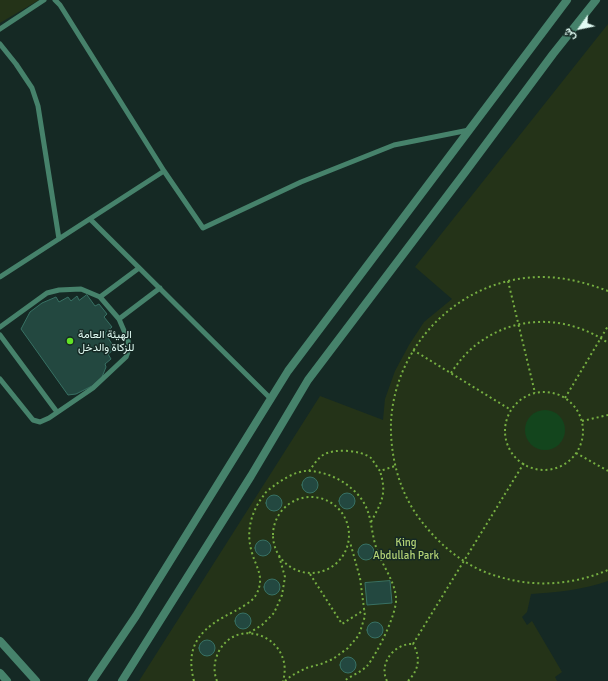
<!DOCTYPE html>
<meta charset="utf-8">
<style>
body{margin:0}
#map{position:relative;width:608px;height:681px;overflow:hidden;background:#152924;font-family:Signika,Vazirmatn,sans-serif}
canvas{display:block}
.north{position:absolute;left:560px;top:8px;width:40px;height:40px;-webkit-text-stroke:3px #152924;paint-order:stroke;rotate:237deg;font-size:11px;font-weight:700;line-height:16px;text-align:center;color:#e1fbf3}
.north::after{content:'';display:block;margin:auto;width:14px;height:18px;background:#e1fbf3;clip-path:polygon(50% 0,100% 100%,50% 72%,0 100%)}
</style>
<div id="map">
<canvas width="608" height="681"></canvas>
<div class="north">ش</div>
</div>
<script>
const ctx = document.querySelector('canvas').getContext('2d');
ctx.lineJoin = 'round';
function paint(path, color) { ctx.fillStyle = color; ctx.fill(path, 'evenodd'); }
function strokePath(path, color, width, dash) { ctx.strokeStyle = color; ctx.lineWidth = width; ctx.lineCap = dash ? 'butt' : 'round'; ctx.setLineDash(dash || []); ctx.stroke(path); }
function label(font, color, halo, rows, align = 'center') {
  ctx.font = font + ' Signika,Vazirmatn,sans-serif'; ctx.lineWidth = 3; ctx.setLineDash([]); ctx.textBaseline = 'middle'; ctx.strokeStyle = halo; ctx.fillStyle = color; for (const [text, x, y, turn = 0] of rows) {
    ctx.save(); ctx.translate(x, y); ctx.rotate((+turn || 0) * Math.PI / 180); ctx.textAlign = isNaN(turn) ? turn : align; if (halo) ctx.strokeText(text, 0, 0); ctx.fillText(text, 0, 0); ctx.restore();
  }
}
paint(new Path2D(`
 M0 0H39L0 23Z
 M608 24V581C583 590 557 592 531 594L527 612 522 617 527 625 532 621 562 672 555 677 557 681H139L320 396 383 420 385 399 395 371 409 345 424 322 452 299 415 267Z`), '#243318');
paint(new Path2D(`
 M525 430a20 20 0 1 1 40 0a20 20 0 1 1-40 0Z`), '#13451d');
const building = new Path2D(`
 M87 295 95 306 99 304 107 314 104 317 112 327 105 333 115 349 108 354 111 359 105 364 106 367 102 377 92 386 76 394 68 395 21 329 30 312 42 303 56 297 59 302 68 297 71 301 77 296 79 300Z
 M302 485a8 8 0 1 1 16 0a8 8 0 1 1-16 0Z
 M339 501a8 8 0 1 1 16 0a8 8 0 1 1-16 0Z
 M266 503a8 8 0 1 1 16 0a8 8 0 1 1-16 0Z
 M255 548a8 8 0 1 1 16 0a8 8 0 1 1-16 0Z
 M358 552a8 8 0 1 1 16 0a8 8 0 1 1-16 0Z
 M264 587a8 8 0 1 1 16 0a8 8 0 1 1-16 0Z
 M390 581 392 603 367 605 365 583Z
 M235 621a8 8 0 1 1 16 0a8 8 0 1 1-16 0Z
 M367 630a8 8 0 1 1 16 0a8 8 0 1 1-16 0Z
 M199 648a8 8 0 1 1 16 0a8 8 0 1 1-16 0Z
 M340 665a8 8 0 1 1 16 0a8 8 0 1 1-16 0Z`);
paint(building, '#234840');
strokePath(building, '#387164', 1);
strokePath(new Path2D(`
 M508 281 535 393
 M608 291C587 283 565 277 542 277 462 277 395 343 391 422 390 456 399 491 419 518 436 541 458 561 485 572 526 588 568 587 608 570
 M413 350 511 410
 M451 373C459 361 468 350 480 342 518 314 570 316 608 343
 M505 431a39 39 0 1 1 78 0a39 39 0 1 1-78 0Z
 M565 398 608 326
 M582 421 608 415
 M576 453 608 471
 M309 471C313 466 317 459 323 455 334 448 361 450 371 458 374 462 377 467 380 471L395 466
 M273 535a38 38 0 1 1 76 0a38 38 0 1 1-76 0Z
 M371 522C382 501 387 494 380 471
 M310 574 342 624 364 610
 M249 633 262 625 274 613 282 595 285 577 279 556
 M413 644 524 463
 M194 681C184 643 203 627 235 611 242 607 252 602 256 595 266 576 255 567 251 549 246 530 252 510 264 495 266 491 271 488 275 485 283 479 295 472 305 471 327 470 353 484 364 503 372 517 371 532 376 547 381 564 394 579 396 597 398 612 377 654 367 666 361 672 351 676 344 681
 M217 681C213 671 214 661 219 651 240 614 295 640 283 681
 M285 681 291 676 306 668 321 664 333 659 348 648 359 635 365 616 360 578 350 542
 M387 681C378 663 395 643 413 644
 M408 681C419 670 421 657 413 644`), '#76af41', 2, [2, 3]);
strokePath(new Path2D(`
 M55 0 60 5 164 171 203 228 301 182 394 145 469 130
 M0 29 44 0
 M0 44 16 64 32 88 38 106 59 239
 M90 219 271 399
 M0 277 164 171
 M100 297 139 268
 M119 319 160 288
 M0 327 47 293 59 290 81 289 100 297 119 319 128 340 129 349 126 357 93 388 49 418 40 422 33 420 0 379
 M0 335 57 412`), '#46826b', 5);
strokePath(new Path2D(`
 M0 641 36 681
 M0 673 7 681
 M92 681 136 616 288 371 567 0
 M122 681 251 476 308 380 466 171 553 54 596 0`), '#46826b', 8);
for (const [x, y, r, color] of [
 [70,341,4,"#62e325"]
]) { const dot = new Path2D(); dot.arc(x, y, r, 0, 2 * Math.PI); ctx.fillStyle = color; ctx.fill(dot); strokePath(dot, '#152924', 1.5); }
label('11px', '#e1fbf3', '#152924', [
 ["الهيئة العامة",78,335],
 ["للزكاة والدخل",78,348]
], 'left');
label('11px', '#b4d375', '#152924', [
 ["King",406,543],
 ["Abdullah Park",406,556]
]);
</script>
